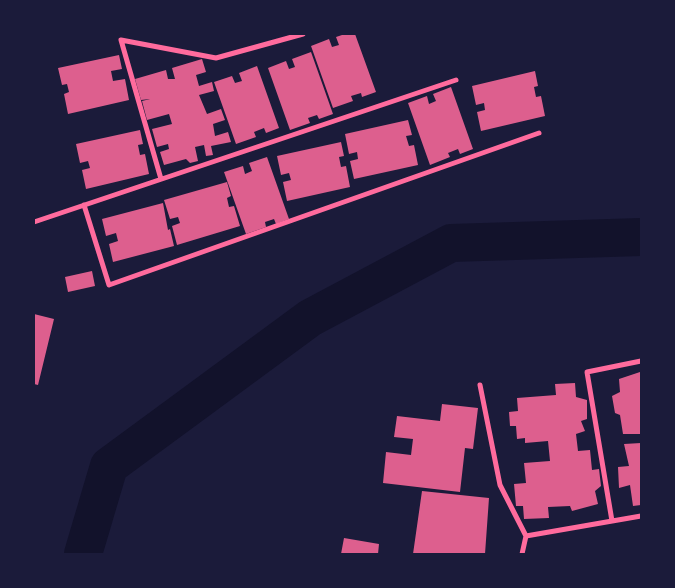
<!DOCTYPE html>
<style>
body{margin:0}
#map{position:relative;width:675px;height:588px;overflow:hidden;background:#1b1b3a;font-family:"Titillium Web",sans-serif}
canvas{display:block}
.frame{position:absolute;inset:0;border:35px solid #1b1b3a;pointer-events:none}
</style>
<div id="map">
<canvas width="675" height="588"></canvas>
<div class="frame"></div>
</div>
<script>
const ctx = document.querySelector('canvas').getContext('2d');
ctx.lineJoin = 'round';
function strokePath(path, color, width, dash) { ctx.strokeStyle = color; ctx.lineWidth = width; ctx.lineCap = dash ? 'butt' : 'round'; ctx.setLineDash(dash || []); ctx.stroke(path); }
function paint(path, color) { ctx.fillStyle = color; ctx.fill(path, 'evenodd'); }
strokePath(new Path2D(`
 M83 554 109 466 310 318 451 243 641 237`), '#12122b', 38);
paint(new Path2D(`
 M345 34H355L376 92 362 97 361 93 351 96 353 101 333 108 311 46 329 39 332 47 339 45 336 37Z
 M311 52 333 114 319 119 317 115 308 118 310 123 290 130 268 68 286 61 289 69 295 67 292 59Z
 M119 55 122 69 111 71 113 81 125 79 129 100 68 114 64 94 69 92 67 84 62 85 58 68Z
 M202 59 206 72 196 75 199 86 212 82 214 91 199 95 207 114 221 109 225 120 213 124 215 136 228 132 231 142 211 146 213 155 206 156 204 145 195 147 198 161 190 163 186 159 164 165 160 152 169 149 168 144 157 147 152 129 172 124 169 114 147 120 142 101 150 99 141 100 135 79 166 70 168 79H175L172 68Z
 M257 66 279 128 266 133 264 128 254 132 256 137 236 144 214 82 232 76 235 83 242 81 239 73Z
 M535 71 538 86 534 87 536 97 541 96 545 116 481 131 477 112 485 110 484 103 476 105 472 86Z
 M451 87 473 149 460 154 458 149 448 153 450 157 430 165 408 103 427 96 429 104 436 101 433 94Z
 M408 120 412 135 406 136 409 146 414 145 418 165 354 179 350 161 358 159 357 152 349 154 345 134Z
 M140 130 143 144 138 145 140 155 145 154 149 174 86 189 82 170 90 168 88 161 80 163 76 144Z
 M341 142 344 156 339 157 341 167 346 166 350 187 287 201 283 182 291 180 289 173 281 175 277 156Z
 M267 157 289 219 276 224 274 219 265 222 266 227 246 234 224 172 243 166 245 174 252 171 249 163Z
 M227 182 231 196 227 198 229 207 234 206 240 226 177 245 172 226 180 223 178 217 170 219 164 200Z
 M163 203 168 230 170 229 174 246 113 262 109 244 118 241 116 233 106 236 102 219Z
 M92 271 95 286 68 292 65 277Z
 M34 314 54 319 38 385 34 384Z
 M640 372 641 434H623L620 415 615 413 612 396 620 392 619 379Z
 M575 383 576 397 587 400V419L581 421 585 431 576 434 578 451 590 450 592 470 599 469 601 486 595 491 598 504 572 511 570 506 548 507 549 518 524 519 523 506H516L514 484 526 483 524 463 550 461 548 441 525 443V438L517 439 516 426H510L509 412 518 411 517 398 556 395 555 384Z
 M442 404 478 408 473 449 465 448 460 492 383 483 386 452 411 455 413 439 394 437 397 416 440 421Z
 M641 443V505L633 506 630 485 619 488 618 467 629 466 624 444Z
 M422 491 489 498 485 554H413Z
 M344 538 379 544 378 554H341Z`), '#dd5f8e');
strokePath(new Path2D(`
 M161 179 121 40 216 58 303 34
 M84 205 109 285 539 133
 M34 222 456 80
 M480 385 500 485 526 536
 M612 521 587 372 641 361
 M522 554 526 536 641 516`), '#ff6b9d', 5);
</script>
